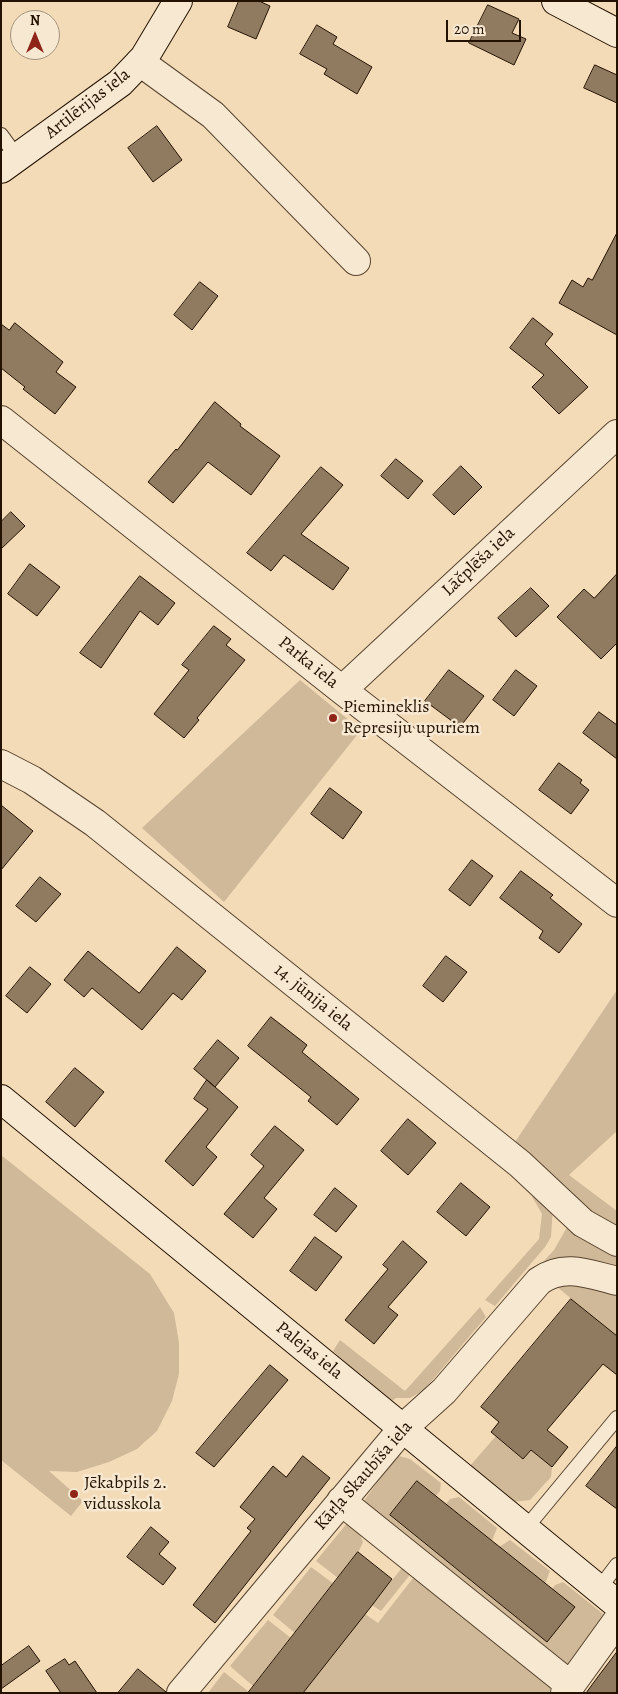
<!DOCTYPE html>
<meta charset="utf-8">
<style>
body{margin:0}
#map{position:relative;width:618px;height:1694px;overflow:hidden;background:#f3dbb8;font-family:Alegreya,serif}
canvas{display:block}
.frame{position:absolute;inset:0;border:2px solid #241201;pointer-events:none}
.north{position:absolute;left:10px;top:10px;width:50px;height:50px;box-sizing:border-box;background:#f7e8d1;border:1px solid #a3927e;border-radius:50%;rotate:0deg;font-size:14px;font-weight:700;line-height:20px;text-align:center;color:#241201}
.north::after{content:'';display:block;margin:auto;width:18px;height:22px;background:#8f2418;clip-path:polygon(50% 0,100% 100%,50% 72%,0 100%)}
.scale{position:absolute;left:446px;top:20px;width:75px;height:22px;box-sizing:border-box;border:2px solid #241201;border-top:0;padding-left:6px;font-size:15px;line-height:18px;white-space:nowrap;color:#241201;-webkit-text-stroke:4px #f7e8d1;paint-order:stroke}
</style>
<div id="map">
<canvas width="618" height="1694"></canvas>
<div class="frame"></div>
<div class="north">N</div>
<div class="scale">20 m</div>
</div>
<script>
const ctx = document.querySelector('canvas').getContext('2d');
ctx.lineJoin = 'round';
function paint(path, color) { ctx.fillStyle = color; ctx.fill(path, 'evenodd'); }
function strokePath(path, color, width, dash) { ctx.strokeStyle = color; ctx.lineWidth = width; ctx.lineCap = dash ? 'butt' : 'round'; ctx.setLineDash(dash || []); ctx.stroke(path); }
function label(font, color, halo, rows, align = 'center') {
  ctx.font = font + ' Alegreya,serif'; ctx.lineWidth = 5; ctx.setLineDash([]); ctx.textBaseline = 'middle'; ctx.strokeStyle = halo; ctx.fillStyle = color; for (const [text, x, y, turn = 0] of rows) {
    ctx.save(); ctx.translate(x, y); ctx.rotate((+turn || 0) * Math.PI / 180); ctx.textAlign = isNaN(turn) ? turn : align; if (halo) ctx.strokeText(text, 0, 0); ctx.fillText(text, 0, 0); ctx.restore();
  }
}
paint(new Path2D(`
 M300 680 361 730 224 902 142 828Z
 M617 990V1131L569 1175 617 1211V1235L511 1148Z
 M474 1138 553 1208 551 1237 545 1247 495 1306 485 1300 539 1239 542 1214 526 1186 471 1143Z
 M1 1155 150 1274 174 1313 179 1343V1374L172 1401 157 1431 137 1449 109 1462 77 1472 49 1471 83 1501 71 1516 1 1460Z
 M575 1224 617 1250V1272H534L554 1250 566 1229Z
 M561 1282 617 1290V1337L555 1285Z
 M480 1307 486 1317 424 1390 410 1398H396L392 1401 379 1393 333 1351 340 1340 405 1391Z
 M496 1436 523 1459 531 1450 552 1467 551 1477 530 1500 514 1502 469 1467Z
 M399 1456 410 1459 441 1483 440 1491 436 1496 417 1481 390 1516 547 1642 552 1589 555 1585 563 1582 607 1617 566 1673 358 1509 395 1458Z
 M459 1497 497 1528 492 1541 446 1504 450 1499Z
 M348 1522 358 1530 363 1542 358 1553 338 1578 316 1561Z
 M510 1540 550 1571 545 1584 499 1547Z
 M405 1564 413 1571 381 1611 372 1605Z
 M311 1567 334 1584 295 1633 273 1615Z
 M417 1573 554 1686 550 1693H303L365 1614 378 1623Z
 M268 1620 291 1638 253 1686 230 1666Z
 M224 1672 249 1692 248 1693H208Z`), '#d0b999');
const building = new Path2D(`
 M239 1H259L270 6 256 39 228 27Z
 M488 5 519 19 512 33 526 39 514 65 469 43Z
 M317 25 337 37 333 44 372 67 357 94 324 74 327 69 300 54Z
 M595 65 617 75V103L584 88Z
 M157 126 182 160 153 182 128 148Z
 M617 233V335L559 303 572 280 583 287 588 278 592 280Z
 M200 282 218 296 192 330 174 315Z
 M533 318 553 334 545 344 588 387 559 414 532 387 544 375 510 348Z
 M15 323 63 362 56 372 76 387 55 414 23 389 25 387 1 368V324L9 330Z
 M215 402 241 424 240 426 280 456 251 495 208 462 173 503 148 482 176 449 177 450Z
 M396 459 423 481 408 499 381 476Z
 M461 466 482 487 454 515 433 495Z
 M321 467 343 485 301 534 349 568 333 590 284 555 271 571 247 553Z
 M11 512 25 526 1 549V522Z
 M30 564 60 587 37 616 8 594Z
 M617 574V643L601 659 557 617 584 589 594 598Z
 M140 576 175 603 158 625 140 611 101 668 80 653Z
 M531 588 549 606 516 637 498 618Z
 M214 626 231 639 226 645 245 660 197 718 199 720 184 738 154 714 189 670 182 665Z
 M449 670 484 696 460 727 425 701Z
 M516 670 537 686 514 716 493 700Z
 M599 712 617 725V759L583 733Z
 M559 763 582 780 580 783 589 790 571 814 539 790Z
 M330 788 362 812 343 839 311 814Z
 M1 805 33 831 1 870Z
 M472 860 493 876 470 906 449 890Z
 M521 871 553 895 550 898 582 924 559 953 539 938 543 931 500 898Z
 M40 877 61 894 36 922 16 906Z
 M177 947 206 971 182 1000 173 993 142 1030 92 988 84 997 64 980 88 951 139 993Z
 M446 956 467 972 443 1002 423 986Z
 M30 967 51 984 27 1013 6 996Z
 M271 1017 307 1045 302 1052 359 1099 337 1125 308 1101 311 1097 248 1046Z
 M218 1040 239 1058 215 1087 194 1069Z
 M75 1068 104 1092 75 1127 46 1102Z
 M207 1080 238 1107 206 1147 217 1157 193 1186 165 1161 208 1109 194 1099Z
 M408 1119 436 1143 408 1175 381 1151Z
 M275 1126 304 1150 264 1198 277 1209 253 1238 224 1214 264 1166 251 1155Z
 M461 1183 490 1207 466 1236 437 1212Z
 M335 1188 357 1206 336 1232 314 1215Z
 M315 1237 342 1257 316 1291 290 1271Z
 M403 1241 427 1262 388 1307 398 1315 374 1344 345 1320 388 1269 383 1265Z
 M571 1299 617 1336V1375L603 1364 547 1430 568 1447 552 1467 531 1450 523 1459 491 1432 499 1422 481 1407Z
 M270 1365 288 1380 214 1467 196 1453Z
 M617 1446V1509L586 1486Z
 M303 1456 330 1478 215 1623 193 1605 251 1531 247 1528 255 1519 240 1507 273 1466 286 1477Z
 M417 1481 575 1607 547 1642 390 1515Z
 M151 1527 169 1542 159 1554 176 1568 163 1585 127 1557Z
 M358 1552 392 1579 370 1608 303 1693H248Z
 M29 1646 40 1661 1 1689V1666Z
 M617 1652V1693H586L600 1674Z
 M65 1659 69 1665 75 1661 97 1693H61L46 1671Z
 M138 1669 166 1692V1693H118Z`);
paint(building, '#907b60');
strokePath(building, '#241201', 1);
const lane = new Path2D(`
 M1 135 17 157
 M525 1529 617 1418
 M599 1589 617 1565`);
const street = new Path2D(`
 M140 62 213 115 356 261
 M1 420 342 690 617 903
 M342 690 617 434
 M1 764 32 780 95 823 520 1164 583 1223 617 1242
 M341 1501 570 1685
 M181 1693 403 1428 444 1391 539 1281C564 1263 589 1274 617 1281
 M565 1693 617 1621`);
const secondary = new Path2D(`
 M556 1 617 33
 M1 169 120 83 144 58 178 1
 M1 1099 617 1604`);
strokePath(lane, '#58442f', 16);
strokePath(street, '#58442f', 30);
strokePath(secondary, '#241201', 30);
strokePath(lane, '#f7e8d1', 14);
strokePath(street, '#f7e8d1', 28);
strokePath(secondary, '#f7e8d1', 28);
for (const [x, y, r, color] of [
 [333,718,5,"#8f2418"],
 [74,1494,5,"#8f2418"]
]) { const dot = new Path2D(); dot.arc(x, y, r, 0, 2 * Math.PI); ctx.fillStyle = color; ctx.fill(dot); strokePath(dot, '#f7e8d1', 2); }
label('18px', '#241201', '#f7e8d1', [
 ["Artilērijas iela",88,104,-38],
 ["Lāčplēša iela",479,562,-43],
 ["Parka iela",308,663,39],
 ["14. jūnija iela",313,998,39],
 ["Palejas iela",309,1351,39],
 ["Kārļa Skaubīša iela",364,1476,-49]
]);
label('18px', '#241201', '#f7e8d1', [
 ["Piemineklis",343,708],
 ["Represiju upuriem",343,729],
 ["Jēkabpils 2.",84,1484],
 ["vidusskola",84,1505]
], 'left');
</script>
